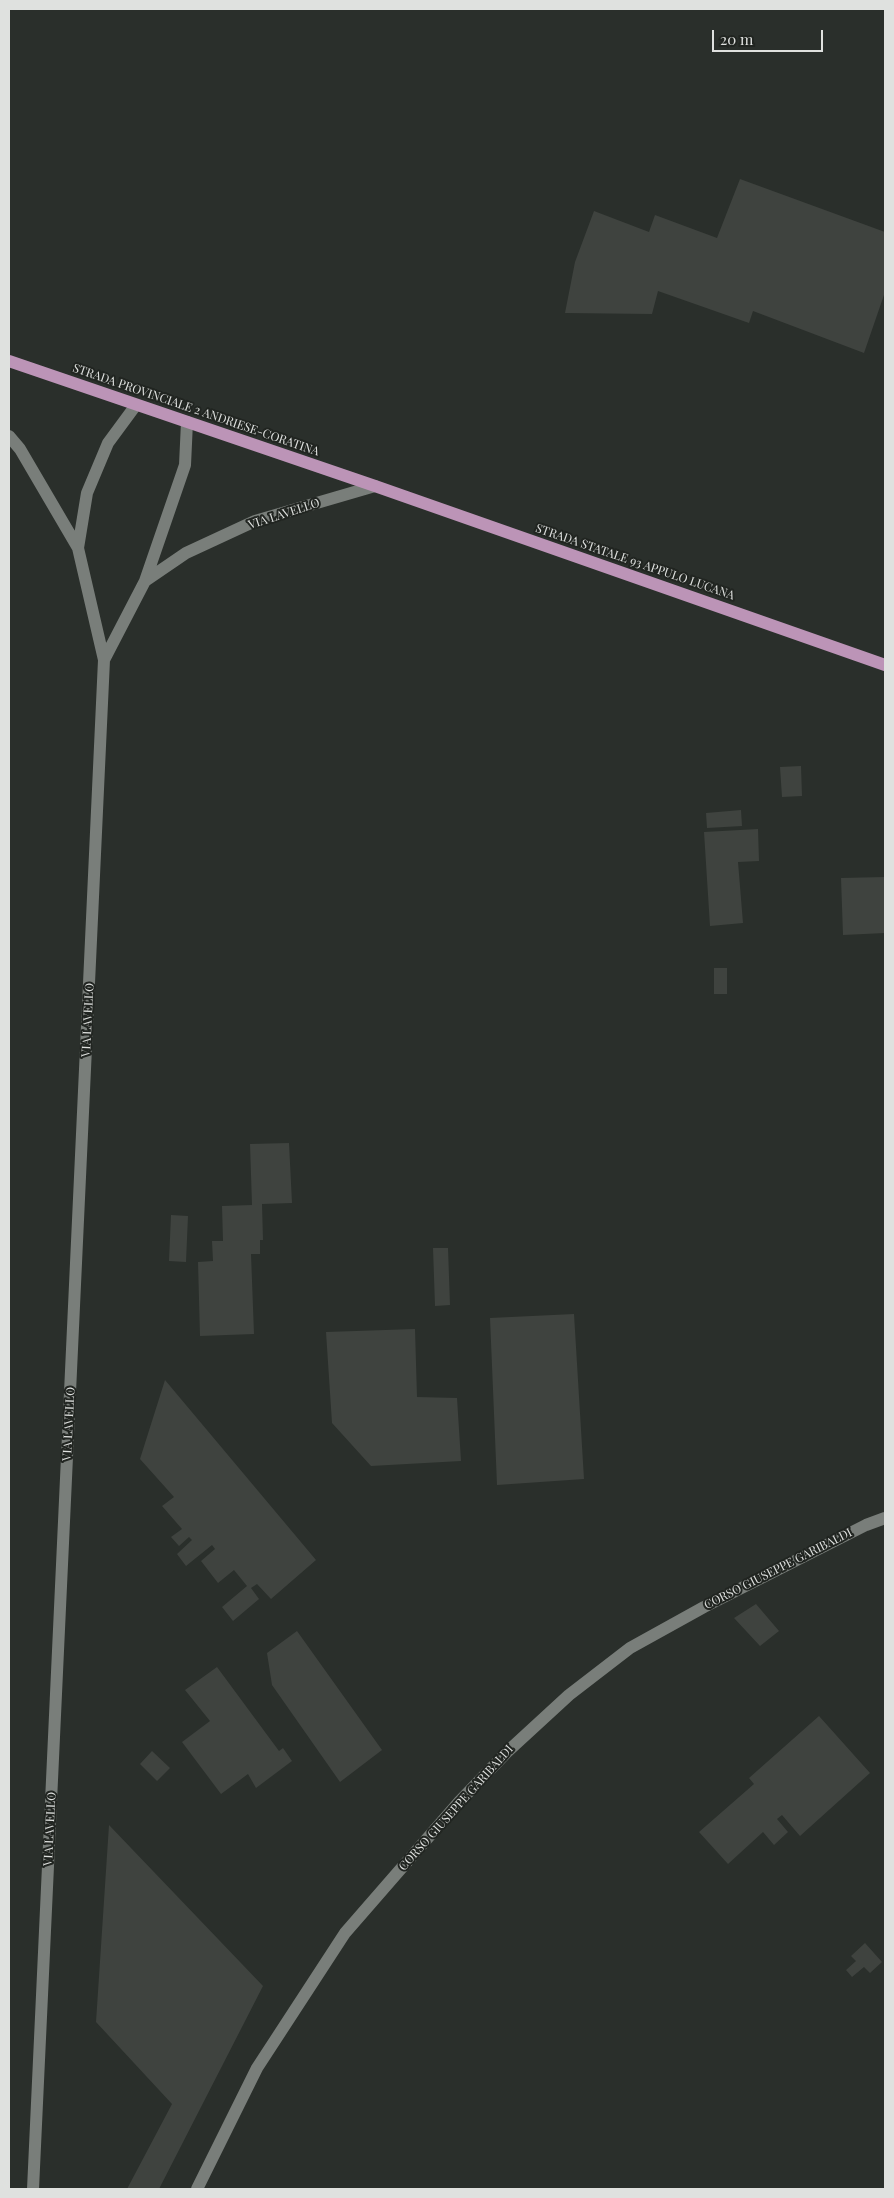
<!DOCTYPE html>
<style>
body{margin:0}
#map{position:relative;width:894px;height:2198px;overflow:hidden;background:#2a2f2b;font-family:"Playfair Display",serif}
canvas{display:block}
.frame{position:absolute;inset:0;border:10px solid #dfe1df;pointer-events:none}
.scale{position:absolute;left:712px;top:30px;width:111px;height:22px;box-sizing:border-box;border:2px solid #dfe1df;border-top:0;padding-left:6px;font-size:15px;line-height:18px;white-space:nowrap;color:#dfe1df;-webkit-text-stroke:4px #212521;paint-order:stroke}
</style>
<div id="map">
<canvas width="894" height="2198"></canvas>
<div class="frame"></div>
<div class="scale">20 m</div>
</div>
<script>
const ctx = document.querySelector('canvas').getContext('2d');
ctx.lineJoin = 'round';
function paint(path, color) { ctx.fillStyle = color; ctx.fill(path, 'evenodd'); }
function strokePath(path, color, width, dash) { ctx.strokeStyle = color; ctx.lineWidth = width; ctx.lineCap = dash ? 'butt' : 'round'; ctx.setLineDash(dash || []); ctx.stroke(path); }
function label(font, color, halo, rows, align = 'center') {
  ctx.font = font + ' "Playfair Display",serif'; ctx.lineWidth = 4; ctx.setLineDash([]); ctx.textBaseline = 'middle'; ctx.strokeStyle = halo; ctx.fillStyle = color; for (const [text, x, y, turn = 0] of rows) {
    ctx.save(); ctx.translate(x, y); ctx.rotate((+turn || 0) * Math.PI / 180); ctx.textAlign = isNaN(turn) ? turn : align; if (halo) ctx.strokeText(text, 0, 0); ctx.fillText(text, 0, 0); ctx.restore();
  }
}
paint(new Path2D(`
 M740 179 885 232V292L864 353 753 311 749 323 658 291 652 314 565 313 575 262 594 211 649 232 655 215 717 238Z
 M801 766 802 796 782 797 780 767Z
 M741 810 742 826 707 828 706 813Z
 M758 829 759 861 738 862 743 923 710 926 704 832Z
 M885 877V933L843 935 841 878Z
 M714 968H727V994H714Z
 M289 1143 292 1203 262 1204 263 1240H260V1254H251L254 1334 200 1336 198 1262 213 1261 212 1241H223L222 1206 252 1205 250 1144Z
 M171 1215 188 1216 186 1262 169 1261Z
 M433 1248H448L450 1305 435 1306Z
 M574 1314 584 1479 497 1485 490 1318Z
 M415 1329 417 1397 457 1398 461 1461 371 1466 332 1423 326 1332Z
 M165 1380 316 1560 271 1599 257 1584 251 1588 259 1599 233 1621 222 1607 247 1586 234 1570 218 1583 201 1561 215 1549 212 1545 186 1566 177 1554 192 1540 189 1537 179 1546 171 1537 182 1529 162 1506 174 1497 140 1459Z
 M756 1604 779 1631 760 1646 734 1618Z
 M297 1631 382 1750 340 1782 272 1685 267 1653Z
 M217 1667 279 1751 283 1748 292 1761 256 1788 248 1774 221 1794 182 1742 210 1721 185 1690Z
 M819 1716 870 1773 800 1836 782 1815 777 1819 788 1832 774 1845 763 1832 728 1864 699 1832 754 1784 749 1778Z
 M152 1751 170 1768 157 1781 140 1764Z
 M109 1825 263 1986 159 2189H127L172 2104 96 2022Z
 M865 1943 882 1962 870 1973 864 1967 852 1977 846 1970 856 1961 851 1956Z`), '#3f433f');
strokePath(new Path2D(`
 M9 436 20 449 78 548 104 660 33 2189
 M78 548 87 493 108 443 136 405
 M145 581 186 553 255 521 375 486
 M104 660 145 581 185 465 187 422
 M197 2189 257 2068 345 1933 459 1802 507 1752 569 1695 630 1648 704 1607 866 1525 885 1518`), '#797e7a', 12);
strokePath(new Path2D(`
 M9 361 375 486 885 665`), '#bc94b7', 12);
label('12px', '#dfe1df', '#212521', [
 ["STRADA PROVINCIALE 2 ANDRIESE-CORATINA",196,410,19],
 ["VIA LAVELLO",284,514,-18],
 ["STRADA STATALE 93 APPULO LUCANA",635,562,19],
 ["VIA LAVELLO",88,1020,-87],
 ["VIA LAVELLO",69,1424,-87],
 ["CORSO GIUSEPPE GARIBALDI",778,1569,-27],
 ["CORSO GIUSEPPE GARIBALDI",456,1808,-48],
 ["VIA LAVELLO",50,1829,-87]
]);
</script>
